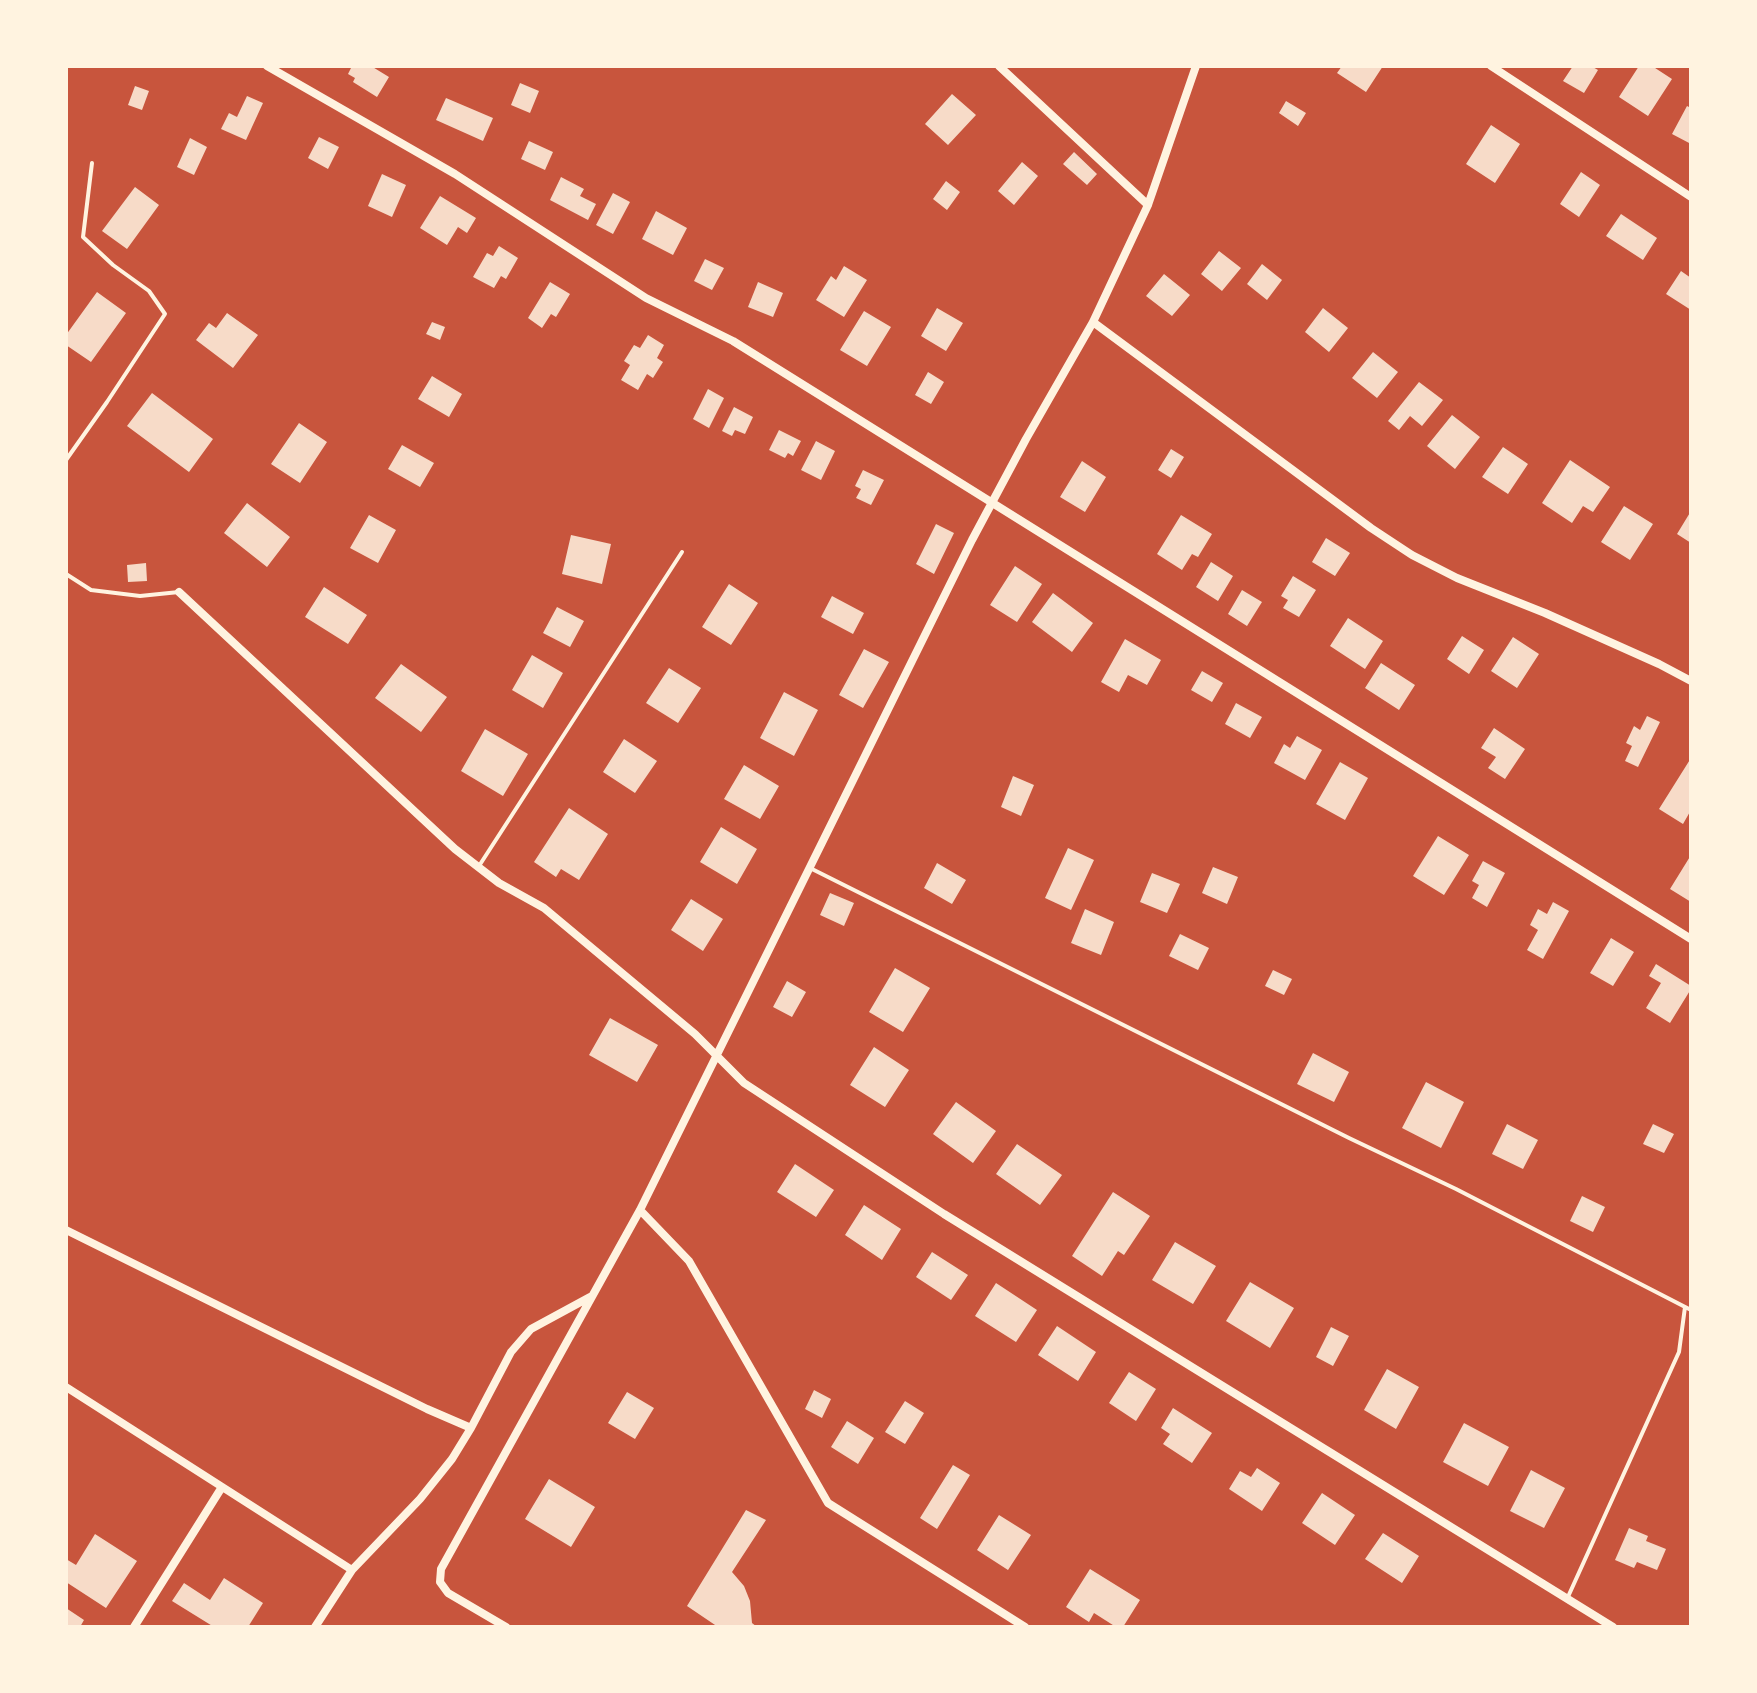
<!DOCTYPE html>
<style>
body{margin:0}
#map{position:relative;width:1757px;height:1693px;overflow:hidden;background:#c8553d;font-family:"PT Sans",sans-serif}
canvas{display:block}
.frame{position:absolute;inset:0;border:68px solid #fff3e0;pointer-events:none}
</style>
<div id="map">
<canvas width="1757" height="1693"></canvas>
<div class="frame"></div>
</div>
<script>
const ctx = document.querySelector('canvas').getContext('2d');
ctx.lineJoin = 'round';
function paint(path, color) { ctx.fillStyle = color; ctx.fill(path, 'evenodd'); }
function strokePath(path, color, width, dash) { ctx.strokeStyle = color; ctx.lineWidth = width; ctx.lineCap = dash ? 'butt' : 'round'; ctx.setLineDash(dash || []); ctx.stroke(path); }
paint(new Path2D(`
 M352 66H371L389 77 377 97 353 82 355 78 348 74Z
 M1342 66H1383L1366 92 1337 73Z
 M1573 66H1591L1598 70 1584 93 1563 81Z
 M1639 66H1652L1672 79 1648 116 1619 97Z
 M520 83 539 91 530 113 511 105Z
 M135 86 149 91 142 110 128 105Z
 M952 94 976 115 948 145 925 124Z
 M247 96 263 103 246 140 221 129 229 113 237 117Z
 M446 98 493 118 483 141 436 120Z
 M1286 101 1306 113 1298 126 1279 113Z
 M1687 106 1691 108V144L1672 134Z
 M1491 125 1520 144 1495 183 1466 164Z
 M319 137 339 147 328 169 308 158Z
 M190 138 207 147 194 175 177 167Z
 M529 141 553 152 545 170 521 159Z
 M1074 152 1097 174 1087 185 1063 164Z
 M1022 162 1038 176 1014 205 998 191Z
 M1581 172 1600 185 1579 217 1560 204Z
 M382 174 406 185 392 217 368 206Z
 M561 177 584 189 580 196 596 204 588 220 550 200Z
 M946 181 960 192 947 210 933 199Z
 M135 187 159 205 127 249 102 231Z
 M613 193 630 202 613 234 596 225Z
 M440 196 476 218 467 233 458 227 447 245 420 228Z
 M656 211 687 228 673 255 642 239Z
 M1621 214 1657 238 1643 260 1606 236Z
 M499 246 518 258 506 279 501 276 494 288 473 277 487 253 493 256Z
 M1219 251 1241 268 1222 291 1201 274Z
 M705 259 724 268 712 290 694 281Z
 M1262 264 1282 280 1267 300 1247 284Z
 M844 266 867 280 844 317 816 300 831 276 836 280Z
 M1681 271 1691 278V310L1666 294Z
 M1164 274 1190 295 1172 316 1146 296Z
 M550 282 570 294 556 317 551 314 542 328 528 318Z
 M758 282 783 293 773 317 748 307Z
 M97 292 126 313 91 362 66 345V335Z
 M937 308 963 323 946 351 921 336Z
 M1323 308 1348 328 1329 352 1305 332Z
 M864 311 891 327 867 366 840 350Z
 M227 313 258 335 233 368 196 340 209 323 216 328Z
 M432 322 445 327 440 340 426 334Z
 M648 335 664 345 657 358 663 362 653 378 647 374 638 390 621 380 630 365 624 361 634 345 640 348Z
 M1373 352 1398 372 1377 398 1352 378Z
 M928 372 944 382 931 404 915 395Z
 M432 376 462 394 449 417 418 399Z
 M1419 382 1443 400 1422 426 1410 416 1399 430 1388 421Z
 M708 389 724 398 709 428 693 419Z
 M152 393 213 439 189 472 127 426Z
 M734 407 753 417 745 434 735 430 732 436 722 431Z
 M1452 415 1480 437 1455 469 1427 446Z
 M299 423 327 442 300 483 271 464Z
 M779 430 801 441 793 456 788 453 785 458 769 450Z
 M816 441 835 451 821 480 801 470Z
 M402 445 434 463 420 487 388 469Z
 M1503 447 1528 464 1508 494 1482 477Z
 M1171 449 1184 457 1171 478 1158 470Z
 M1570 460 1610 487 1593 512 1583 506 1572 523 1542 503Z
 M1082 461 1106 477 1085 512 1060 497Z
 M863 470 884 480 871 505 856 498 861 489 855 486Z
 M247 503 290 537 267 567 224 533Z
 M1624 506 1653 524 1630 560 1601 542Z
 M1691 511V543L1677 534Z
 M369 515 396 530 378 563 350 548Z
 M1181 515 1212 534 1198 557 1192 554 1182 570 1157 554Z
 M936 524 954 533 934 574 916 564Z
 M571 535 611 544 602 584 562 574Z
 M1326 538 1350 553 1335 576 1312 562Z
 M1211 562 1233 576 1218 601 1196 587Z
 M146 563 147 581 128 582 127 565Z
 M1015 566 1042 584 1017 622 990 605Z
 M1293 576 1316 590 1299 617 1283 608 1288 600 1281 596Z
 M729 584 758 603 731 645 702 627Z
 M324 587 367 615 348 644 305 617Z
 M1242 590 1262 602 1247 626 1228 614Z
 M1053 593 1093 623 1072 652 1032 622Z
 M832 596 864 613 853 634 821 617Z
 M557 607 584 621 570 647 543 633Z
 M1348 618 1383 641 1365 669 1330 646Z
 M1462 636 1484 650 1469 674 1447 659Z
 M1513 637 1539 654 1517 688 1491 671Z
 M1125 639 1161 660 1147 685 1128 675 1119 692 1101 682Z
 M864 649 889 662 863 708 839 695Z
 M532 655 563 673 543 708 512 690Z
 M1381 663 1415 685 1399 710 1365 688Z
 M401 664 447 697 421 732 375 698Z
 M669 668 701 688 678 723 646 703Z
 M1202 671 1223 683 1212 702 1191 690Z
 M784 692 818 710 794 756 760 738Z
 M1236 703 1262 717 1250 738 1225 724Z
 M1647 716 1660 722 1638 767 1625 761 1632 746 1626 743 1634 726 1640 730Z
 M1494 728 1525 749 1505 779 1488 768 1496 757 1481 748Z
 M485 729 528 754 503 796 461 771Z
 M1297 736 1322 750 1305 780 1274 763 1284 744 1290 748Z
 M624 739 657 761 635 793 603 772Z
 M1691 758V810L1683 824 1659 809Z
 M1340 762 1368 778 1345 820 1316 804Z
 M744 765 779 786 760 819 724 799Z
 M1013 776 1034 785 1021 816 1001 807Z
 M569 808 608 834 579 880 561 869 556 877 534 862Z
 M721 827 757 849 737 884 700 862Z
 M1438 836 1469 855 1444 895 1413 876Z
 M1068 848 1094 860 1071 910 1045 898Z
 M1691 855V902L1670 889Z
 M1483 861 1505 873 1487 907 1472 898 1479 885 1472 881Z
 M937 863 966 880 952 904 924 888Z
 M1213 867 1238 877 1227 904 1202 893Z
 M1152 873 1180 884 1167 913 1140 902Z
 M830 893 854 903 844 926 820 915Z
 M691 899 723 919 703 951 671 930Z
 M1553 902 1569 911 1543 959 1527 950 1538 930 1530 925 1538 909 1547 914Z
 M1085 909 1114 922 1101 955 1071 943Z
 M1180 934 1209 948 1198 970 1169 956Z
 M1611 938 1634 952 1613 986 1590 973Z
 M1656 964 1691 986V989L1670 1023 1646 1008 1661 983 1649 976Z
 M895 968 930 988 903 1032 869 1012Z
 M1273 970 1292 979 1284 995 1265 986Z
 M787 981 806 992 792 1017 773 1007Z
 M610 1018 658 1045 637 1082 589 1055Z
 M874 1047 909 1070 885 1107 850 1085Z
 M1313 1053 1349 1072 1334 1102 1297 1084Z
 M1426 1082 1464 1102 1441 1148 1402 1128Z
 M956 1102 996 1131 973 1163 933 1134Z
 M1507 1124 1538 1140 1523 1169 1492 1154Z
 M1653 1124 1674 1134 1664 1153 1643 1144Z
 M1017 1144 1062 1175 1040 1205 996 1174Z
 M795 1164 834 1190 816 1217 777 1192Z
 M1113 1192 1150 1216 1124 1255 1118 1251 1102 1276 1072 1256Z
 M1582 1196 1605 1207 1593 1232 1570 1221Z
 M864 1205 901 1229 882 1260 845 1235Z
 M1175 1242 1216 1266 1193 1304 1152 1280Z
 M932 1252 968 1275 951 1300 916 1277Z
 M1250 1282 1294 1308 1270 1348 1226 1321Z
 M996 1283 1037 1310 1016 1342 975 1316Z
 M1057 1326 1096 1352 1078 1381 1038 1355Z
 M1331 1327 1349 1336 1333 1366 1316 1357Z
 M1387 1369 1419 1387 1396 1429 1364 1410Z
 M1129 1372 1156 1389 1136 1421 1109 1403Z
 M814 1390 831 1399 822 1418 805 1409Z
 M627 1392 654 1408 635 1439 608 1423Z
 M905 1401 924 1413 905 1444 885 1432Z
 M1173 1408 1212 1433 1192 1463 1163 1444 1170 1434 1161 1428Z
 M847 1421 874 1438 858 1464 831 1447Z
 M1464 1423 1509 1447 1488 1486 1443 1462Z
 M953 1465 970 1475 937 1529 920 1518Z
 M1257 1468 1280 1483 1262 1511 1229 1489 1240 1471 1251 1477Z
 M1531 1470 1565 1488 1544 1528 1510 1511Z
 M549 1479 595 1507 571 1547 525 1519Z
 M1322 1493 1355 1515 1335 1545 1302 1523Z
 M746 1510 766 1520 732 1572 744 1586 750 1601 752 1623 757 1627H718L687 1606Z
 M999 1515 1031 1535 1008 1570 977 1550Z
 M1629 1528 1648 1536 1646 1541 1666 1549 1657 1570 1637 1562 1634 1568 1615 1560Z
 M1383 1533 1419 1556 1402 1583 1365 1559Z
 M95 1534 137 1561 106 1608 66 1582V1559L76 1565Z
 M1090 1569 1140 1600 1123 1627H1116L1094 1613 1089 1622 1066 1607Z
 M224 1578 263 1603 248 1627H214L172 1601 184 1583 210 1600Z
 M66 1608 84 1620 80 1627H66Z`), '#f7dbc8');
strokePath(new Path2D(`
 M66 460 107 402 165 314 149 291 113 265 83 237 92 163
 M66 574 91 590 140 596 179 592
 M479 866 682 552
 M810 868 1349 1138 1456 1189 1691 1310
 M1567 1599 1679 1352 1685 1307`), '#fff3e0', 4);
strokePath(new Path2D(`
 M267 66 455 174 646 298 733 341 1691 939
 M999 66 1148 205
 M1491 66 1691 197
 M1093 322 1371 528 1412 555 1457 578 1545 613 1659 664 1691 681
 M179 592 455 849 499 883 544 908 695 1034 744 1083 944 1214 1613 1627
 M640 1210 689 1261 828 1503 1025 1627
 M66 1230 427 1409 471 1428
 M66 1387 352 1570
 M134 1627 222 1487
 M315 1627 352 1570 420 1499 452 1459 471 1428 511 1352 531 1329 590 1297
 M506 1627 448 1593 440 1582 441 1569 640 1210 972 540 1026 439 1093 322 1148 205 1196 66`), '#fff3e0', 8);
</script>
